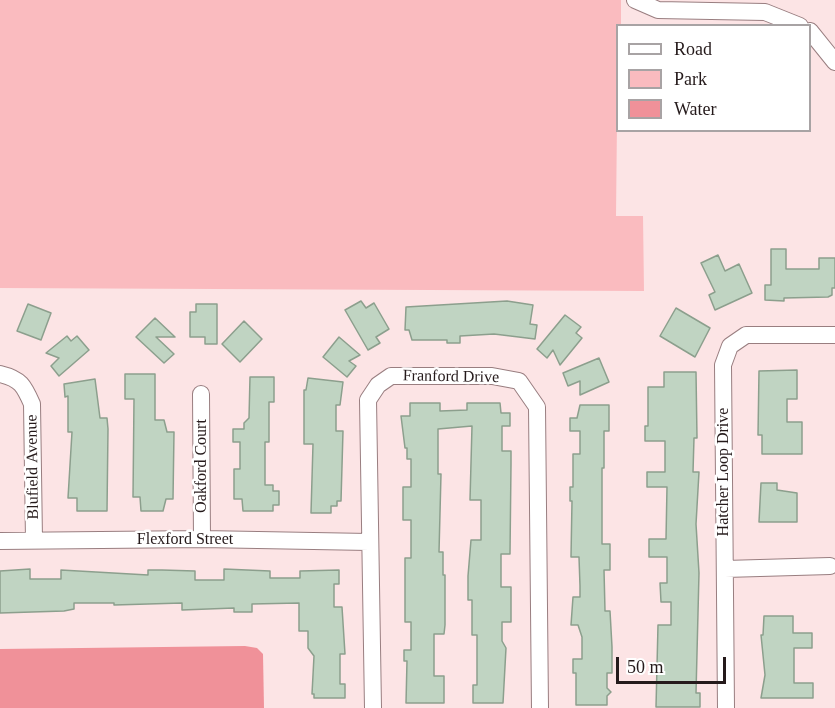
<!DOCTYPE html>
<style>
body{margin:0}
#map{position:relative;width:835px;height:708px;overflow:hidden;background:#fce4e5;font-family:Georgia,serif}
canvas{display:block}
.legend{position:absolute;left:616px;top:24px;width:195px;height:108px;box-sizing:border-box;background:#fff;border:2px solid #a8a3a4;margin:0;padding:8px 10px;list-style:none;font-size:18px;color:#251a1b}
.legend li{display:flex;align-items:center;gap:12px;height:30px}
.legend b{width:30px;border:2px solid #a8a3a4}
.scale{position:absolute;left:616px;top:657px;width:110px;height:27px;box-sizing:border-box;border:3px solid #251a1b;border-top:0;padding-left:8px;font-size:18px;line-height:21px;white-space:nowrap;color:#251a1b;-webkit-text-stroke:4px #fff;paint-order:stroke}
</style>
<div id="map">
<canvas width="835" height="708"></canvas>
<ul class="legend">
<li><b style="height:8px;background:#fff"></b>Road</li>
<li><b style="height:16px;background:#fabbbf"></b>Park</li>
<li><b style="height:16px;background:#f09199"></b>Water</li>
</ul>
<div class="scale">50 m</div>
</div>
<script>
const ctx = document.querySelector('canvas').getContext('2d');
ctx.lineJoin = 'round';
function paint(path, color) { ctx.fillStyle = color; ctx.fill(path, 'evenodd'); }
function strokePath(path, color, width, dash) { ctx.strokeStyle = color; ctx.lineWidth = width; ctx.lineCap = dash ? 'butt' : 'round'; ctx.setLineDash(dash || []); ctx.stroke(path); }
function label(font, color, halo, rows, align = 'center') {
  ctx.font = font + ' Georgia,serif'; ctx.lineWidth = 5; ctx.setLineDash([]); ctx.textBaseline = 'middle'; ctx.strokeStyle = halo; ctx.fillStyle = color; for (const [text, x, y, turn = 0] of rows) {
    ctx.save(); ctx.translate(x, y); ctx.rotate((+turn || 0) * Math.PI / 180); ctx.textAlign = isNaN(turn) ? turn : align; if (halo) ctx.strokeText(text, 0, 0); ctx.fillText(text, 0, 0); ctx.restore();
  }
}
paint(new Path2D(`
 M0 0H621V25L618 26 616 216H643L644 291 0 288Z`), '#fabbbf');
paint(new Path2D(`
 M245 646 257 648 263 654 264 708H0V649Z`), '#f09199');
const building = new Path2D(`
 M771 249H786V269H819V258H835V288H832V295L828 297 784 298V301L765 300V285H771Z
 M718 255 725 271 739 264 752 293 715 310 709 295 715 292 701 263Z
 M361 301 366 308 374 303 389 329 376 337 380 343 368 350 345 310Z
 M507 301 533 305 530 324 537 325 535 339 494 334 460 336V343H447V340H412L409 330H405L406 307Z
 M28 304 51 313 41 340 17 331Z
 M196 304H217V344H205V337H190V312H196Z
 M676 308 710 328 695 357 660 336Z
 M565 315 581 327 576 333 582 338 560 365 553 350 547 358 537 349Z
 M155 318 175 337H156L174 354 164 363 136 337Z
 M244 321 262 339 240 362 222 344Z
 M67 336 71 341 77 336 89 350 59 376 51 366 59 358 46 353Z
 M339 337 360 355 349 361 356 366 347 377 323 357Z
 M599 358 609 382 580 395V381L568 386 563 373Z
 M797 370V399H787V422H802V454H762V435H758L759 371Z
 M664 372H696L697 438H694L693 472H699L696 524 699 573 696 693H700V707H656L658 625H671V602H661L660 583H667V557H649V539H666L667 487H647V472H665V441H645V426H648V387H664Z
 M125 374H155V420H164L167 432H174L173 499H166L163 511H141L140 497H133L134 399H125Z
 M250 377H274V402H269V442H265V485H273V491H279V505H273V511H243L242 499H234V469H240V442H233V429H244V423L249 418Z
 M308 378 343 382 340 405H336V431H343L341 501H337V506H331V513H311L313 444H304V390H306Z
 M95 379 100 418H107L108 429 107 511H77V498H68L72 432H68V396L65 397 64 384Z
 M410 403H440V411L467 410V403H500L501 413H510V426H502V451H511V464L510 554H501V587H511V622H502V641L506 648 503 703H473V685H477V635H472V600H468V576L471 540H481V500H470L472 426 438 429V474H441L439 552H443V575H445V625L444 634H434V676H444V703H406L407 661H404V650H411V622H405V558H411V520H403V487H411V459H407V448H405L401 416H410Z
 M580 405H609V431H604V468H602V544H610V570H604L605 611H610L612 647V673H607V688L611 692 607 696V705H576V673H573V659H582V637L578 625H571L573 597H580V586L579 557H571L572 501H570V487H573V454H580V431H570V418H577Z
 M761 483H777V490L797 493V522H759Z
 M30 569V579H61V570L148 575V570H162L195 571V580H224V569L270 571V578H300V571L339 570V584H334V607H342L345 654H340V684H345V698H314V694H312L314 656 308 648V631H299V603L252 604V612H234V608L182 610V603L114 605V603H74V609L64 611 0 613V571Z
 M764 616H793V633H812V648H794V683H813V698H761L765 675 761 635H763Z`);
paint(building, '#c0d4c2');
strokePath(building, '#8c9f8d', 1.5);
const street = new Path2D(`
 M635 0 658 10 765 12 800 26
 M810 31 835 62
 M0 374C21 379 24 386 32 404L34 540
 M201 394 202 539
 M0 541 202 539 369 542
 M725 569 830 566
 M373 708 368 400 378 385 391 376H492L519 381 537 407 540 708
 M726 708 723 365 730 346 746 335H835`);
strokePath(street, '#997e80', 18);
strokePath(street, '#fff', 16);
label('16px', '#251a1b', '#fff', [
 ["Franford Drive",451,377,1],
 ["Oakford Court",202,466,-90],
 ["Blufield Avenue",33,467,-91],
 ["Hatcher Loop Drive",724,472,-90],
 ["Flexford Street",185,540]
]);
</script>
